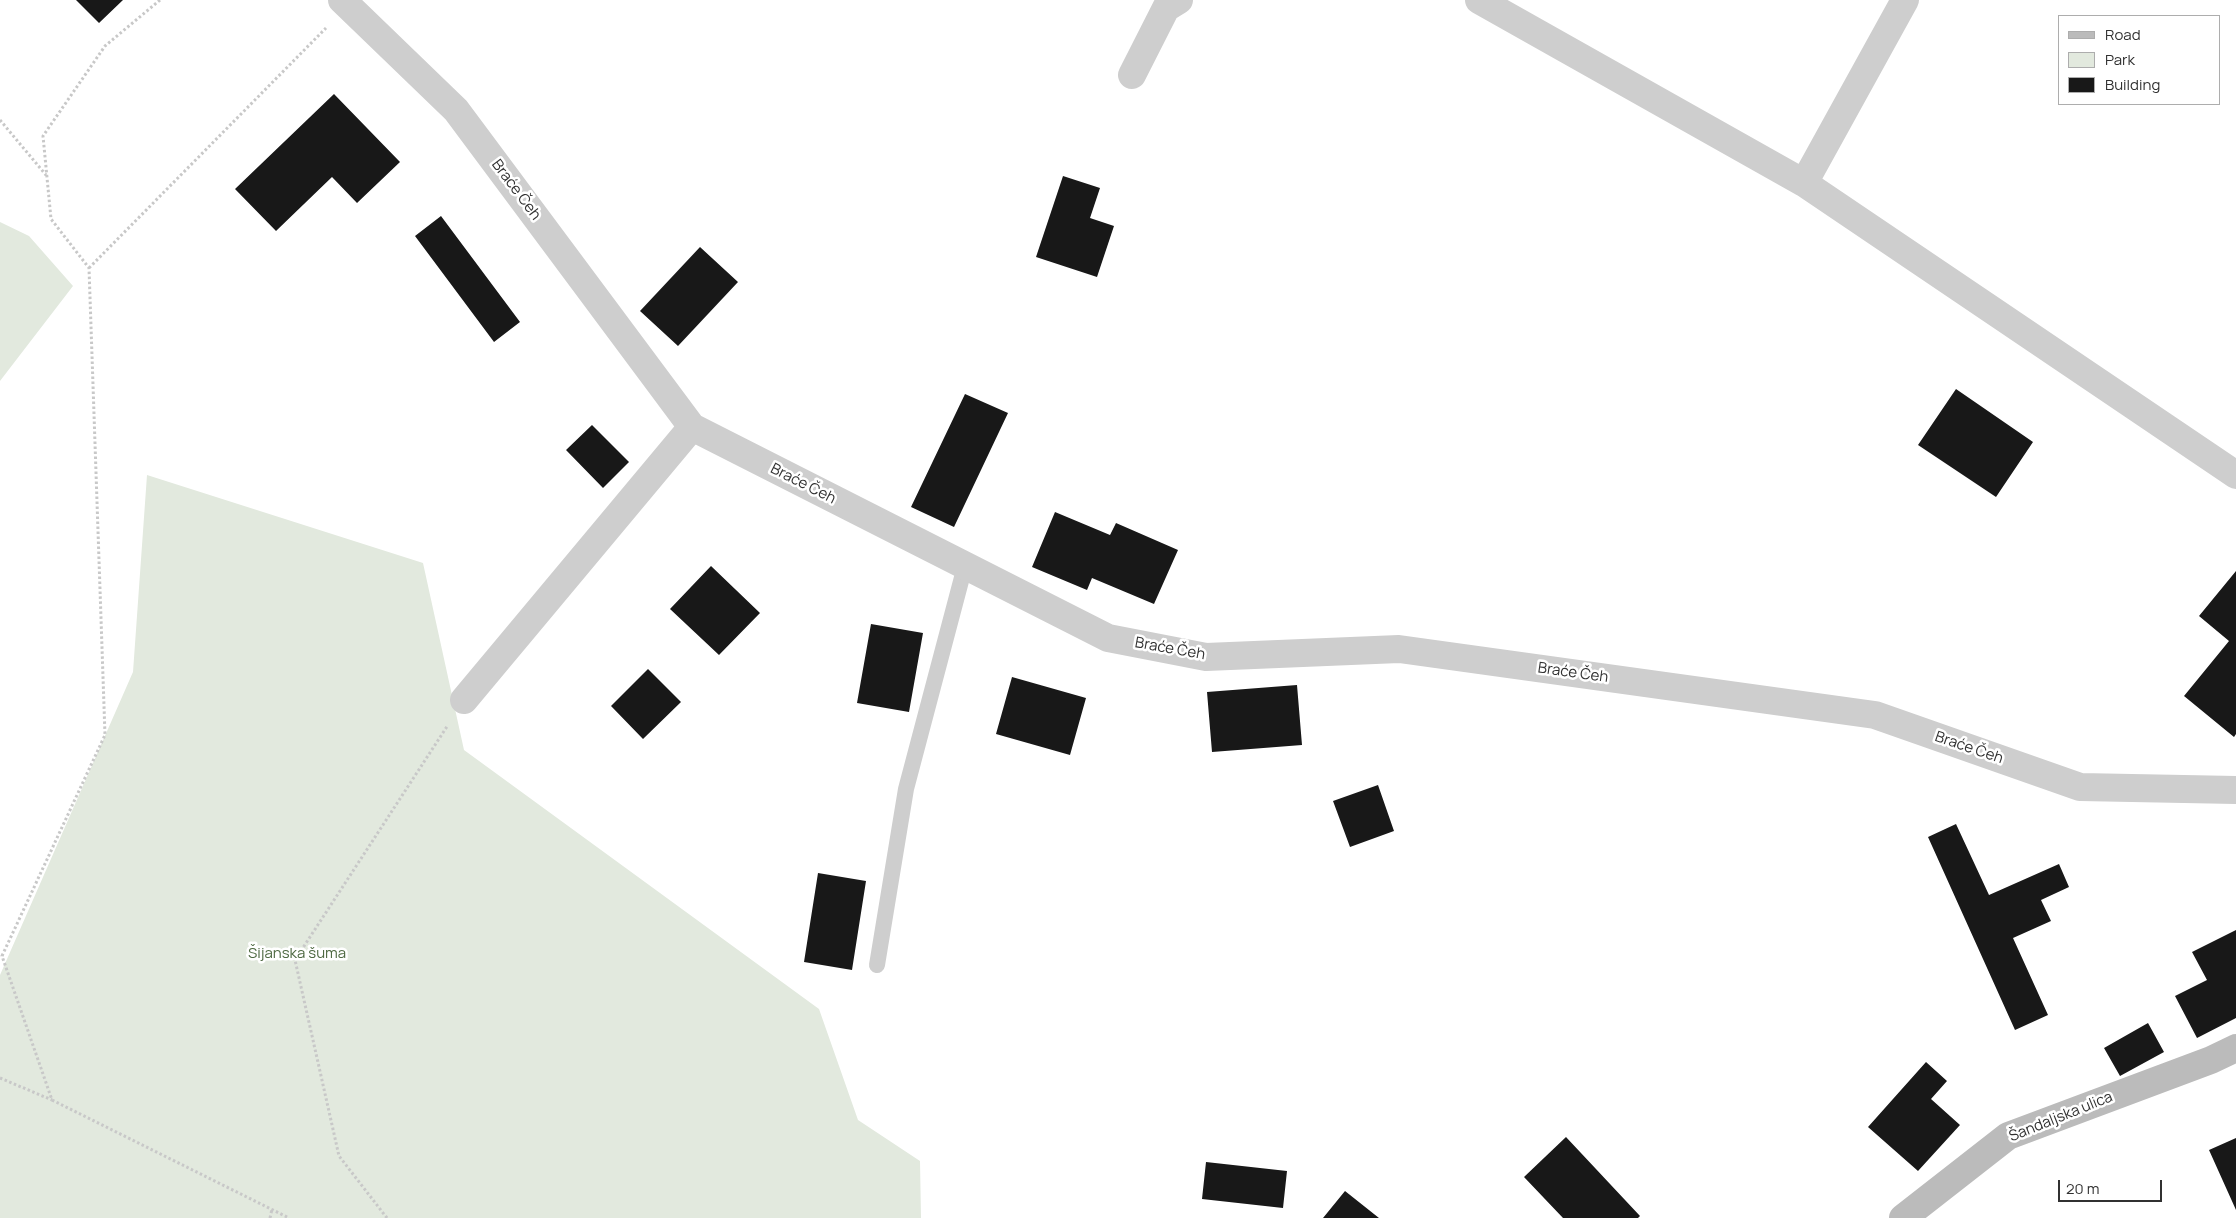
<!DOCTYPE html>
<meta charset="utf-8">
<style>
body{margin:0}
#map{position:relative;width:2236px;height:1218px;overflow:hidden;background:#fff;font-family:Manrope,sans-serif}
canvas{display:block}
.legend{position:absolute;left:2058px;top:15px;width:162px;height:90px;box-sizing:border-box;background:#fff;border:1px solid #adadad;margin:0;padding:6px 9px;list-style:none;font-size:15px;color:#313131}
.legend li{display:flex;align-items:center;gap:10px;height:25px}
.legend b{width:25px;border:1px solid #adadad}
.scale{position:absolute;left:2058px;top:1180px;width:104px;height:22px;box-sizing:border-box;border:2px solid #313131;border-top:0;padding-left:6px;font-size:15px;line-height:18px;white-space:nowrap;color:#313131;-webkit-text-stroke:4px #fff;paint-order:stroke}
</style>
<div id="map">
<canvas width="2236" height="1218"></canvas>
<ul class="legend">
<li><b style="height:6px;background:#bbb"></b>Road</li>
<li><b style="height:14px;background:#e2e9de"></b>Park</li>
<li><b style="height:14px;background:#181818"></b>Building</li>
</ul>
<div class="scale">20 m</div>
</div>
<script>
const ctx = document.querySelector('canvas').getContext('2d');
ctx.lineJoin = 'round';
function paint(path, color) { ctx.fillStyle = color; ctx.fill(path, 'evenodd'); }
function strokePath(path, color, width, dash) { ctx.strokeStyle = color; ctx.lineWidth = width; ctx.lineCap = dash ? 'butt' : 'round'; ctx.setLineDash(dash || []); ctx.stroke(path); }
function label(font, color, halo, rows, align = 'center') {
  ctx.font = font + ' Manrope,sans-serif'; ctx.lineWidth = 5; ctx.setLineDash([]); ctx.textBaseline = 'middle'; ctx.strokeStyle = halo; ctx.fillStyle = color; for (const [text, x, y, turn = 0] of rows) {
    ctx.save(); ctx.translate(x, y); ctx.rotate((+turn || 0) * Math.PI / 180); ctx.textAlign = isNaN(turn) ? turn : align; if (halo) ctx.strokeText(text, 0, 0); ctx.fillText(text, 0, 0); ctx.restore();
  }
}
paint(new Path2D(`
 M0 222 29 236 73 286 0 381Z
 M147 475 423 563 464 750 819 1009 858 1120 920 1161 921 1218H0V975L133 672Z`), '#e2e9de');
paint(new Path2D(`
 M76 0H123L99 23Z
 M334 94 400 162 357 203 332 177 276 231 235 189Z
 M1063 176 1100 188 1090 218 1114 226 1097 277 1036 257Z
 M441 216 520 322 494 342 415 236Z
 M700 247 738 282 678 346 640 311Z
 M1956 389 2033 442 1996 497 1918 445Z
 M965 394 1008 413 954 527 911 507Z
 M592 425 629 462 603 488 566 450Z
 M1055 512 1110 535 1116 523 1178 550 1154 604 1092 578 1087 590 1032 567Z
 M711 566 760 613 719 655 670 609Z
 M2236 571V734L2234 737 2184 696 2229 641 2199 616Z
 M871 624 923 633 909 712 857 703Z
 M648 669 681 702 643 739 611 706Z
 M1012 677 1086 698 1070 755 996 734Z
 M1297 685 1302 745 1212 752 1207 692Z
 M1378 785 1394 831 1350 847 1333 801Z
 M1956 824 1989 895 2059 864 2069 887 2041 900 2051 921 2013 938 2048 1015 2015 1030 1928 837Z
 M818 873 866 881 852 970 804 962Z
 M2236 930V1018L2197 1038 2175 996 2207 980 2192 952Z
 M2148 1023 2164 1052 2120 1076 2104 1048Z
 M1926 1062 1947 1081 1931 1099 1960 1125 1918 1171 1868 1127Z
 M1566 1137 1640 1216 1638 1218H1563L1524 1177Z
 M2236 1138V1210L2209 1150Z
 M1206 1162 1287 1171 1283 1208 1202 1199Z
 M1345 1191 1379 1218H1323Z`), '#181818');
strokePath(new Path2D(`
 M160 0 105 46 43 136 51 219 89 268 105 735 2 956 52 1100 289 1218
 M0 120 46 175
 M89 268 326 28
 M0 1078 52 1100
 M270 1218 272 1209
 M387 1218 339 1156 295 960 448 725`), '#c8c8c8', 3, [2.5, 2.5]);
strokePath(new Path2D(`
 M877 965 906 789 965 566`), '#cecece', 16);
strokePath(new Path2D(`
 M342 0 456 110 692 427 1108 638 1206 657 1399 649 1875 715 2080 787 2236 790
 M1479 0 1804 183
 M1905 0 1804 183 2236 475
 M1132 75 1166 8 1179 0
 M464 700 692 427`), '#cecece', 28);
strokePath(new Path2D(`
 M1903 1218 2008 1136 2211 1060 2236 1048`), '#bbb', 28);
label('15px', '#313131', '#fff', [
 ["Braće Čeh",516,190,53],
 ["Braće Čeh",803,484,27],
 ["Braće Čeh",1170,649,10],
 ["Braće Čeh",1573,673,8],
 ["Braće Čeh",1969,748,19],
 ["Šandaljska ulica",2061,1117,-22]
]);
label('15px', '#4e6942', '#fff', [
 ["Šijanska šuma",297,954]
]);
</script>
